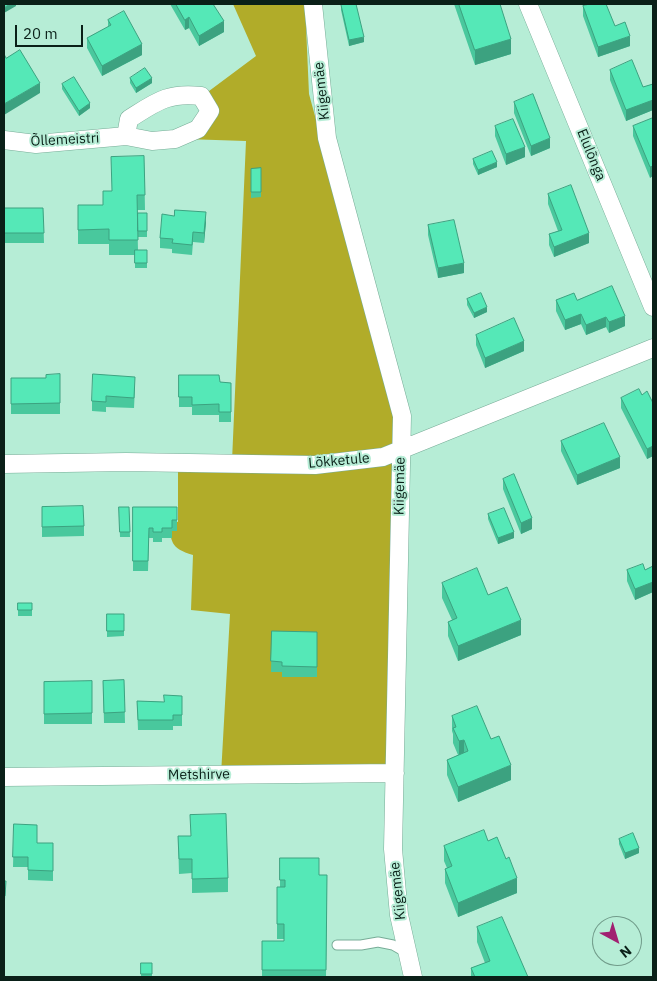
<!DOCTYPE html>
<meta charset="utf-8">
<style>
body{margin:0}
#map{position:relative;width:657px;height:981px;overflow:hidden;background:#b6edd6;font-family:"IBM Plex Sans",sans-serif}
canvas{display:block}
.frame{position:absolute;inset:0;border:5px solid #0a2018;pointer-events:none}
.north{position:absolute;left:592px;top:916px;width:50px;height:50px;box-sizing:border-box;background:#b6edd6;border:1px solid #719b8a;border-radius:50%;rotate:141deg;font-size:14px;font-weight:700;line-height:20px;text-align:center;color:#0a2018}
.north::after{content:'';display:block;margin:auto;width:18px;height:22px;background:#a12071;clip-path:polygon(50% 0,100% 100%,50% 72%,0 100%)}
.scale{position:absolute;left:15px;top:25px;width:68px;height:22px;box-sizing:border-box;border:2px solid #0a2018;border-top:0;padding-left:6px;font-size:15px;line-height:18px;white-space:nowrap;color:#0a2018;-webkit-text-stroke:4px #b6edd6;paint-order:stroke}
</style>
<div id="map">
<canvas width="657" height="981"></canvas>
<div class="frame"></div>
<div class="north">N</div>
<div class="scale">20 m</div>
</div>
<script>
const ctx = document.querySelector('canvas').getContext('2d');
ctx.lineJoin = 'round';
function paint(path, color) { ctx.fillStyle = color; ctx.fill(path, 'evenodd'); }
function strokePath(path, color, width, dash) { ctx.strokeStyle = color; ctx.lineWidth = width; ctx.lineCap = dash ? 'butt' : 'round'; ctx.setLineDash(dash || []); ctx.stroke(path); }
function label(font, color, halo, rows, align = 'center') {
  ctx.font = font + ' "IBM Plex Sans",sans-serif'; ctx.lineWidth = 4; ctx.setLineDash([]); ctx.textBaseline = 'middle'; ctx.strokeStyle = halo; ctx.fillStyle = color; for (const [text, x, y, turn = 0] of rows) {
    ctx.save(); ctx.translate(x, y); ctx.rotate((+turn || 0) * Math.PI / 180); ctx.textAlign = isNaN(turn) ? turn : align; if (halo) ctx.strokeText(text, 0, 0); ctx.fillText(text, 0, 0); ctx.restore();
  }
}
paint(new Path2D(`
 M233 4H305L309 94 396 414 397 447 314 459 232 461 246 141 185 139 202 124 201 97 256 56Z
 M399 457 397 773 221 775 230 614 191 610 193 555C170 548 171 542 169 520L178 522V466Z`), '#b1ac29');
const service = new Path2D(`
 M337 945H361L378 942 393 945 407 953`);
const minor = new Path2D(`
 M313 4 327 138 402 416 393 849 399 915 413 977
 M528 4 653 307
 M4 140 36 144 126 136 152 141 175 139 198 129 210 111 201 96C168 92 156 102 129 119L126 136
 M4 464 126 462 315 465 383 457 653 348
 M4 777 395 773`);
strokePath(service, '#77ac97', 11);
strokePath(minor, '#77ac97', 19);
strokePath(service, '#fff', 9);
strokePath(minor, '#fff', 18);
paint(new Path2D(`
 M170 4H213L224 32 199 46 189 28 185 30Z
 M454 4H500L511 54 475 65Z
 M341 5 364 42 349 46 341 10Z
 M583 6 615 26 630 46 598 57 583 16Z
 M108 20 142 55 102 76 87 48V38L108 27Z
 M610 70 643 87 653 84V110L626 121 610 80Z
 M130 78 152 83 136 93 130 83Z
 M62 84 90 108 79 116 62 89Z
 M514 102 550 148 531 156 514 113Z
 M653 118 650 178 633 136V126Z
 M495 126 525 157 506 165 495 136Z
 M144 156 145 210H137L138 250H147V268H135V255H109V244H78V205H103L112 191Z
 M473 159 497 167 478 175 473 164Z
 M261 168V197L251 198V169Z
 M548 194 589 243 554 257 549 245V234L558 231 548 204Z
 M4 208H43L44 243H4Z
 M138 213H147V237H138Z
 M206 222 204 243 193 242 192 255 172 253V249L160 248V238Z
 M428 225 464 273 438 278 428 235Z
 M467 299 487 312 474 318 467 305Z
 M556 300H577L625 326 609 333 606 327 586 335 581 324 565 330 556 311Z
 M476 335 524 351 485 368 476 345Z
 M60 374V414H11V378H46Z
 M179 375 220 382 231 383V422H219V415H192V407H179Z
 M135 387 134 408 106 407V412L92 411V401Z
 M642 395 653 403V456L647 459 621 408V398Z
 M561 441 620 468 577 485 561 451Z
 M503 479 532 529 521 534 503 489Z
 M42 507 84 526V536L42 537Z
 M119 507H129L130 537H120Z
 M133 507H177V531H172V538H162V542H153V538H149L148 571H133Z
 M488 514 514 538 498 544 488 519Z
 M653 566V592L635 600 627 581V570H645Z
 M442 583 488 595 521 635 458 661 448 636V622L452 620 442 598Z
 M18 603H32V616H18Z
 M107 614H124V636L107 637Z
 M272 631 317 632V677H282V672H271Z
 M124 680 125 723H104L103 681Z
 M92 681V724H44V682Z
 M182 696V726H173V730H138L137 701 164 702Z
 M452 716 491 739 511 780 458 802 447 775V760L458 755 453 743V734L452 731Z
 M14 824 37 843H53V881L28 880V867H13Z
 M178 836 228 878V892L192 893V873L179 874Z
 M619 839 639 853 625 859 619 844Z
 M488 841 506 859 517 893 458 917 445 883V869L447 868 444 861V846Z
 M280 858 319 875H327L326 977H262V941H284V939H277V887H280Z
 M4 881H6L5 901H4Z
 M477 927 528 977H471V968L485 963 477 942Z
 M141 963H152V977H141Z`), '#49c89d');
paint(new Path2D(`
 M10 4H16V6L4 13V8Z
 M189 17V28L185 30V20Z
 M224 21V32L199 46V36Z
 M630 36V46L598 57V47Z
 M364 37V42L349 46V40Z
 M511 39V54L475 65V50Z
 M142 44V55L102 76V66Z
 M152 78V83L136 93V88Z
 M40 83V93L4 115V104Z
 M653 100V110L626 121V110Z
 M90 103V108L79 116V111Z
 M550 138V148L531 156V146Z
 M525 147V157L506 165V154Z
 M497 162V167L478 175V170Z
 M653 166V176L650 178V167Z
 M206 212V222L204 243V233Z
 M589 233V243L554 257V247Z
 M464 263V273L438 278V268Z
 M487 307V312L474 318V313Z
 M581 314V324L565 330V320Z
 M625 316V326L609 333V322Z
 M606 317V327L586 335V325Z
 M524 341V351L485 368V358Z
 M653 446V456L647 459V449Z
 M620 457V468L577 485V475Z
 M532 518V529L521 534V523Z
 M514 532V538L498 544V538Z
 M653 582V592L635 600V589Z
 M521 620V635L458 661V646Z
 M464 740V754L459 756V741Z
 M511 765V780L458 802V787Z
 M639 848V853L625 859V853Z
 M517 878V893L458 917V903Z`), '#3ca280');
const building = new Path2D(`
 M4 4H10L4 8Z
 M176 4H213L224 21 199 36 189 17 185 20Z
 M345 4H356L364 37 349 40 341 5Z
 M459 4H500L511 39 475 50Z
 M590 4H606L615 26 625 22 630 36 598 47 583 6Z
 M124 11 142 44 102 66 87 38 111 25 108 20Z
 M20 50 40 83 4 104V54L6 58Z
 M632 60 643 87 653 84V100L626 110 610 70Z
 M145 68 152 78 136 88 130 78Z
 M74 77 90 103 79 111 62 84Z
 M533 94 550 138 531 146 514 102Z
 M653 118V166L650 167 633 126Z
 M513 119 525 147 506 154 495 126Z
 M492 151 497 162 478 170 473 159Z
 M144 156 145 195H137L138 240H109V229L78 230V205H103V191H112L111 157Z
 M261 168V192H251V169Z
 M571 185 589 233 554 247 549 234 562 230 548 194Z
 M4 208H43L44 233H4Z
 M175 210 206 212 204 233 193 232 192 245 172 243 173 239 160 238 162 214 174 216Z
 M138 213H147V231H138Z
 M454 220 464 263 438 268 428 225Z
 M135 250H147V263H135Z
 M612 286 625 316 609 322 606 317 586 325 581 314 565 320 556 300 574 293 577 300Z
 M481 293 487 307 474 313 467 299Z
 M514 318 524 341 485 358 476 335Z
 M60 374V403L11 404V378H46V375Z
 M93 374 135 377 134 398 106 396V402L92 401Z
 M179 375H219L220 382 231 383V412H219V404L192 405V397H179Z
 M639 389 642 395 647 391 653 403V446L647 449 621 398Z
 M604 423 620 457 577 475 561 441Z
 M514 474 532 518 521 523 503 479Z
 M83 506 84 526 42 527V507Z
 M119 507H129L130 532H120Z
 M133 507H177V520H172V528H162V532H153V528H149L148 561H133Z
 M504 508 514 532 498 538 488 514Z
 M643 564 645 570 653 566V582L635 589 627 570Z
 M477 568 488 595 507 587 521 620 458 646 448 622 457 618 442 583Z
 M18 603H32V610H18Z
 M107 614H124V631H107Z
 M272 631 317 632V667L282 666V662L271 661Z
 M124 680 125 712 104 713 103 681Z
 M92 681V713L44 714V682Z
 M164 695 182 696V715H173V720H138L137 701 164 702Z
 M477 706 491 739 499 736 511 765 458 787 447 760 468 751 464 740 459 741 453 728 456 727 452 716Z
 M226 814 228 878 192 879V859H179L178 836H191L190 815Z
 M14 824 37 825V843H53V871L28 870V857H13Z
 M484 830 488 841 497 837 506 859 509 857 517 878 458 903 445 869 452 866 444 846Z
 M633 833 639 848 625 853 619 839Z
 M280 858H319V875H327L326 970H262V941H284V924H277V887H285V880H280Z
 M4 881H6L5 896H4Z
 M502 917 528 977H475L471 968 490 961 477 927Z
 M141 963H152V974H141Z`);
paint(building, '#55e8b7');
strokePath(building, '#3ca280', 1);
label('14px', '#0a2018', '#b6edd6', [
 ["Kiigemäe",322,91,-96],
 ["Õllemeistri",65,140,-3],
 ["Elulõnga",591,155,68],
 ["Lõkketule",339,461,-5],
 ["Kiigemäe",400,486,-89],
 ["Metshirve",199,775,-1],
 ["Kiigemäe",398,891,-96]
]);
</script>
